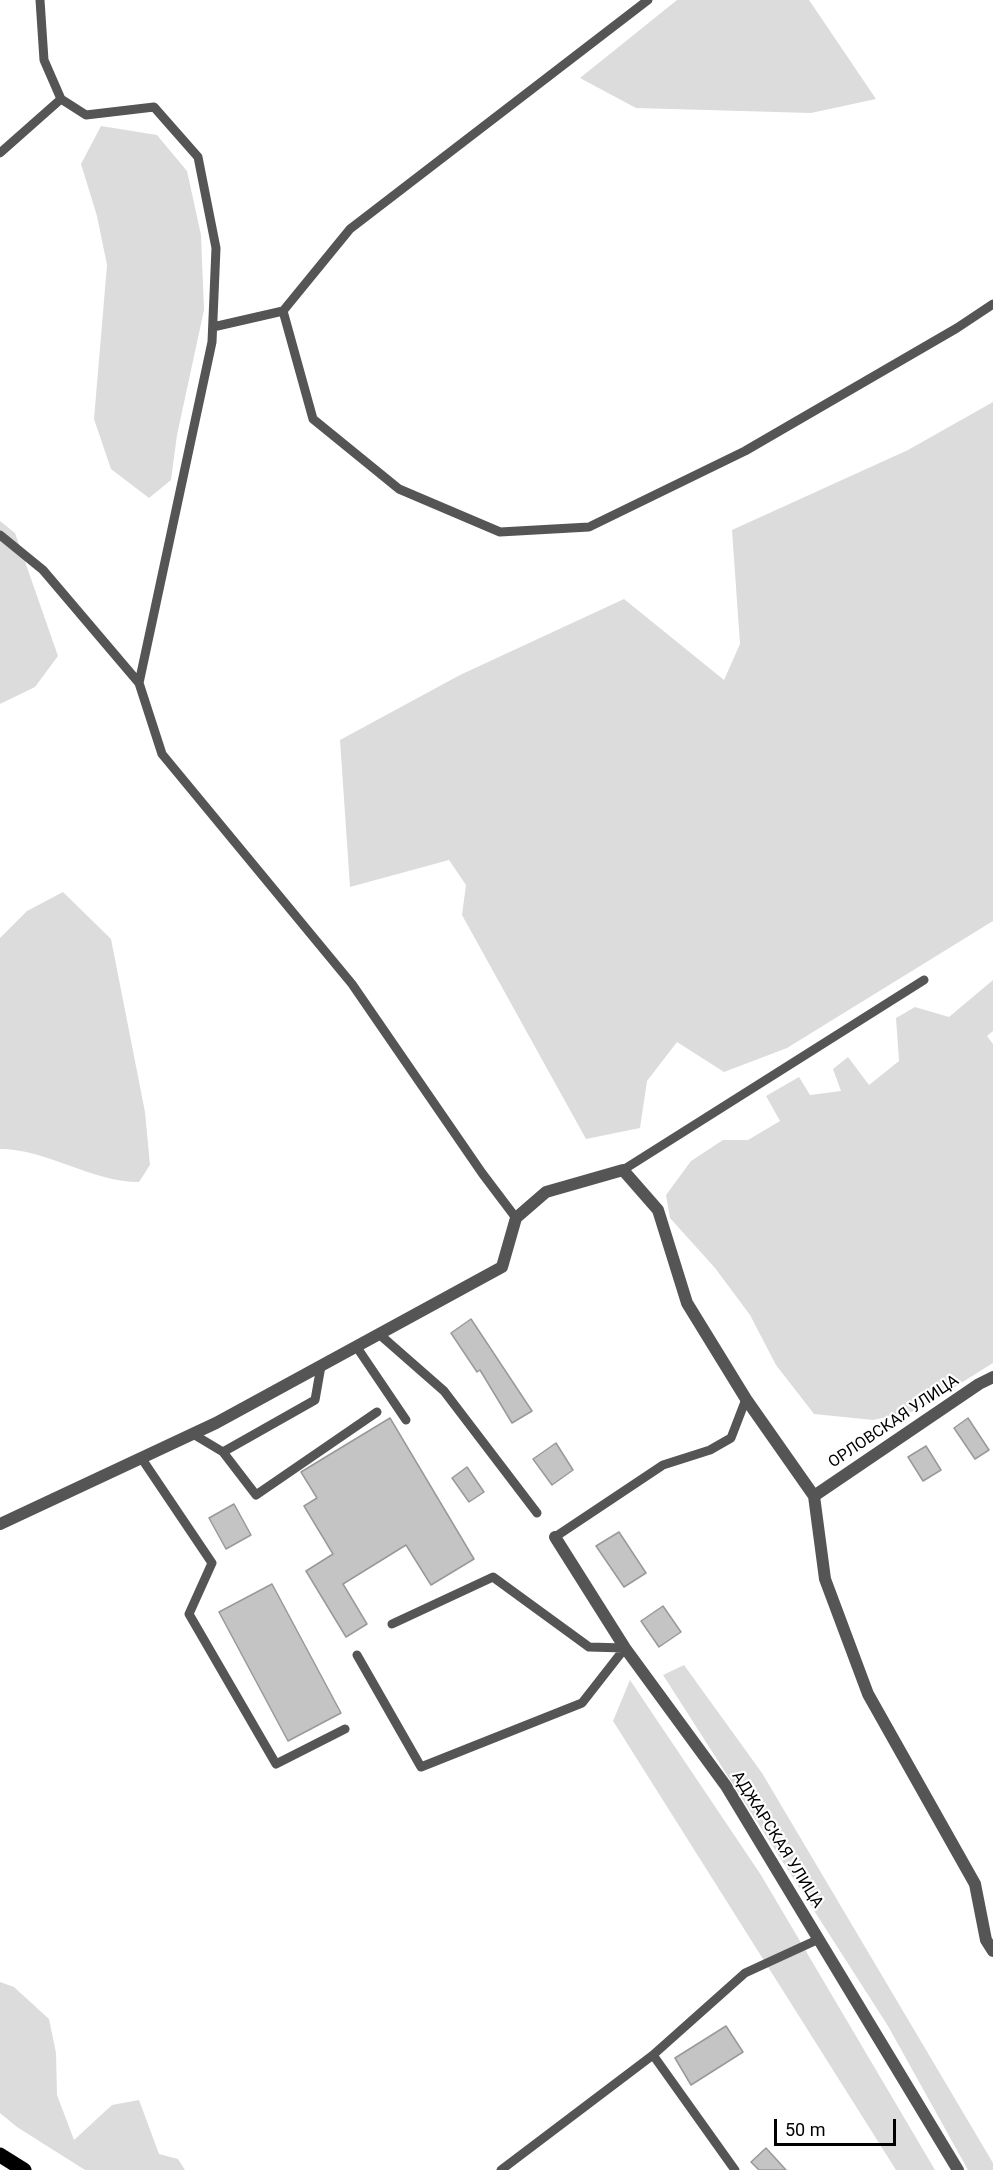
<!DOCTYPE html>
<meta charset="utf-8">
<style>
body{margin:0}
#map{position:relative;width:993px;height:2170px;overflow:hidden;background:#fff;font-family:Roboto,sans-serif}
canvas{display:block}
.scale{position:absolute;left:774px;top:2119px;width:122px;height:27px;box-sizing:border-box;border:3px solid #000;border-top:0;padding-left:8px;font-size:18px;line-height:21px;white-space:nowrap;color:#000;-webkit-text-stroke:4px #fff;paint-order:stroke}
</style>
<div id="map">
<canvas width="993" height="2170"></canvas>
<div class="scale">50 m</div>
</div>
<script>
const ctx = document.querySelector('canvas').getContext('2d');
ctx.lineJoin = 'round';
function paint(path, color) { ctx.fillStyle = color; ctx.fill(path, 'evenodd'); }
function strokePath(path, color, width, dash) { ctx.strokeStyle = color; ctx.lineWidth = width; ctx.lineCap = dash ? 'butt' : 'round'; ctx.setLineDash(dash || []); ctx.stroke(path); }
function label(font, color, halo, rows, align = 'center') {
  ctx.font = font + ' Roboto,sans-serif'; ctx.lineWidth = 4.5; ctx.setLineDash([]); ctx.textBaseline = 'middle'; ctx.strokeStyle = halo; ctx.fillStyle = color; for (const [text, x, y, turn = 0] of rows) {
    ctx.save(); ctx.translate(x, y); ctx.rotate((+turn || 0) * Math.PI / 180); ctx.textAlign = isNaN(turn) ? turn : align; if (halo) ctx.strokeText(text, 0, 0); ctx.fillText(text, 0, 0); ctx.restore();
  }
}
paint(new Path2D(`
 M677 0H809L876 99 811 113 636 108 580 78Z
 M101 126 157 135 187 171 201 235 204 310 177 435 171 480 149 498 111 469 94 419 107 265 97 216 81 164Z
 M993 402V921L787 1048 724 1072 677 1042 647 1081 640 1128 586 1139 462 915 466 885 449 860 350 887 340 740 460 675 624 599 724 680 740 644 732 530 908 450Z
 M0 521 15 533 58 656 35 687 0 704Z
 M63 892 111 939 145 1112 150 1165 139 1182C90 1182 48 1149 0 1149V938L27 911Z
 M993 980V1031L987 1036 993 1044V1363L916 1411 873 1420 814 1414 776 1365 750 1315 715 1268 670 1218 666 1195 691 1161 723 1140H748L780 1121 766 1096 799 1077 810 1095 841 1091 833 1069 848 1057 869 1085 899 1061 896 1018 915 1007 949 1017Z
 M684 1665 762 1773 993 2163V2170H968L888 2026 663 1675Z
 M630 1680 761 1875 935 2170H896L613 1721Z
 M0 1982 14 1987 49 2019 56 2053 57 2095 74 2140 112 2105 139 2100 159 2154 178 2159 185 2170H85L17 2127 0 2113Z`), '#dcdcdc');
const building = new Path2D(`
 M471 1319 532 1411 512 1423 480 1370 477 1372 451 1333Z
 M390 1418 474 1559 431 1585 406 1545 343 1584 367 1624 346 1637 306 1571 333 1554 304 1506 317 1498 301 1472Z
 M968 1418 989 1450 975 1459 954 1428Z
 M556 1443 573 1470 552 1485 533 1459Z
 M926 1446 941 1470 923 1481 908 1457Z
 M467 1467 484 1492 469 1502 452 1478Z
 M234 1504 251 1535 226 1549 209 1518Z
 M619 1532 646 1573 624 1587 596 1546Z
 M272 1584 341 1713 288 1741 219 1612Z
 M663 1606 681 1632 659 1647 641 1621Z
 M726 2026 743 2052 691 2085 675 2058Z
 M766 2148 786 2170H759L751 2162Z`);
paint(building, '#c4c4c4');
strokePath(building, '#999', 1.5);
strokePath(new Path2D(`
 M40 0 44 60 61 99 86 115 154 107 198 157 216 248 212 342 139 683 162 754 352 984 482 1173 516 1218
 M648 0 350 229 283 311 313 419 399 489 500 532 589 527 745 451 957 328 993 304
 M0 153 61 99
 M213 327 283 311
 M0 535 43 570 139 683
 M623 1170 924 980
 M379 1334 444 1391 537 1513
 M356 1346 406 1420
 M193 1434 223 1452 315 1400 321 1366
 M223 1452 256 1495 377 1412
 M142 1459 212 1563 189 1614 276 1764 345 1729
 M555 1537 663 1465 710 1450 731 1438 746 1399
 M357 1655 421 1767 582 1703 625 1648 589 1647 493 1577 392 1624
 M653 2055 735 2170
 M501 2170 653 2055 745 1973 819 1939`), '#555', 9);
strokePath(new Path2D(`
 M814 1496 979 1384 993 1377
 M0 1524 216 1423 502 1267 516 1218 546 1192 623 1170 658 1210 687 1303 746 1399 814 1496 825 1579 868 1694 975 1884 986 1940 993 1951
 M555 1537 625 1648 726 1786 958 2170`), '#555', 12);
strokePath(new Path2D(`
 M0 2155 24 2170`), '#000', 15);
label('16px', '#000', '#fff', [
 ["ОРЛОВСКАЯ УЛИЦА",894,1422,-34],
 ["АДЖАРСКАЯ УЛИЦА",777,1840,58]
]);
</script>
